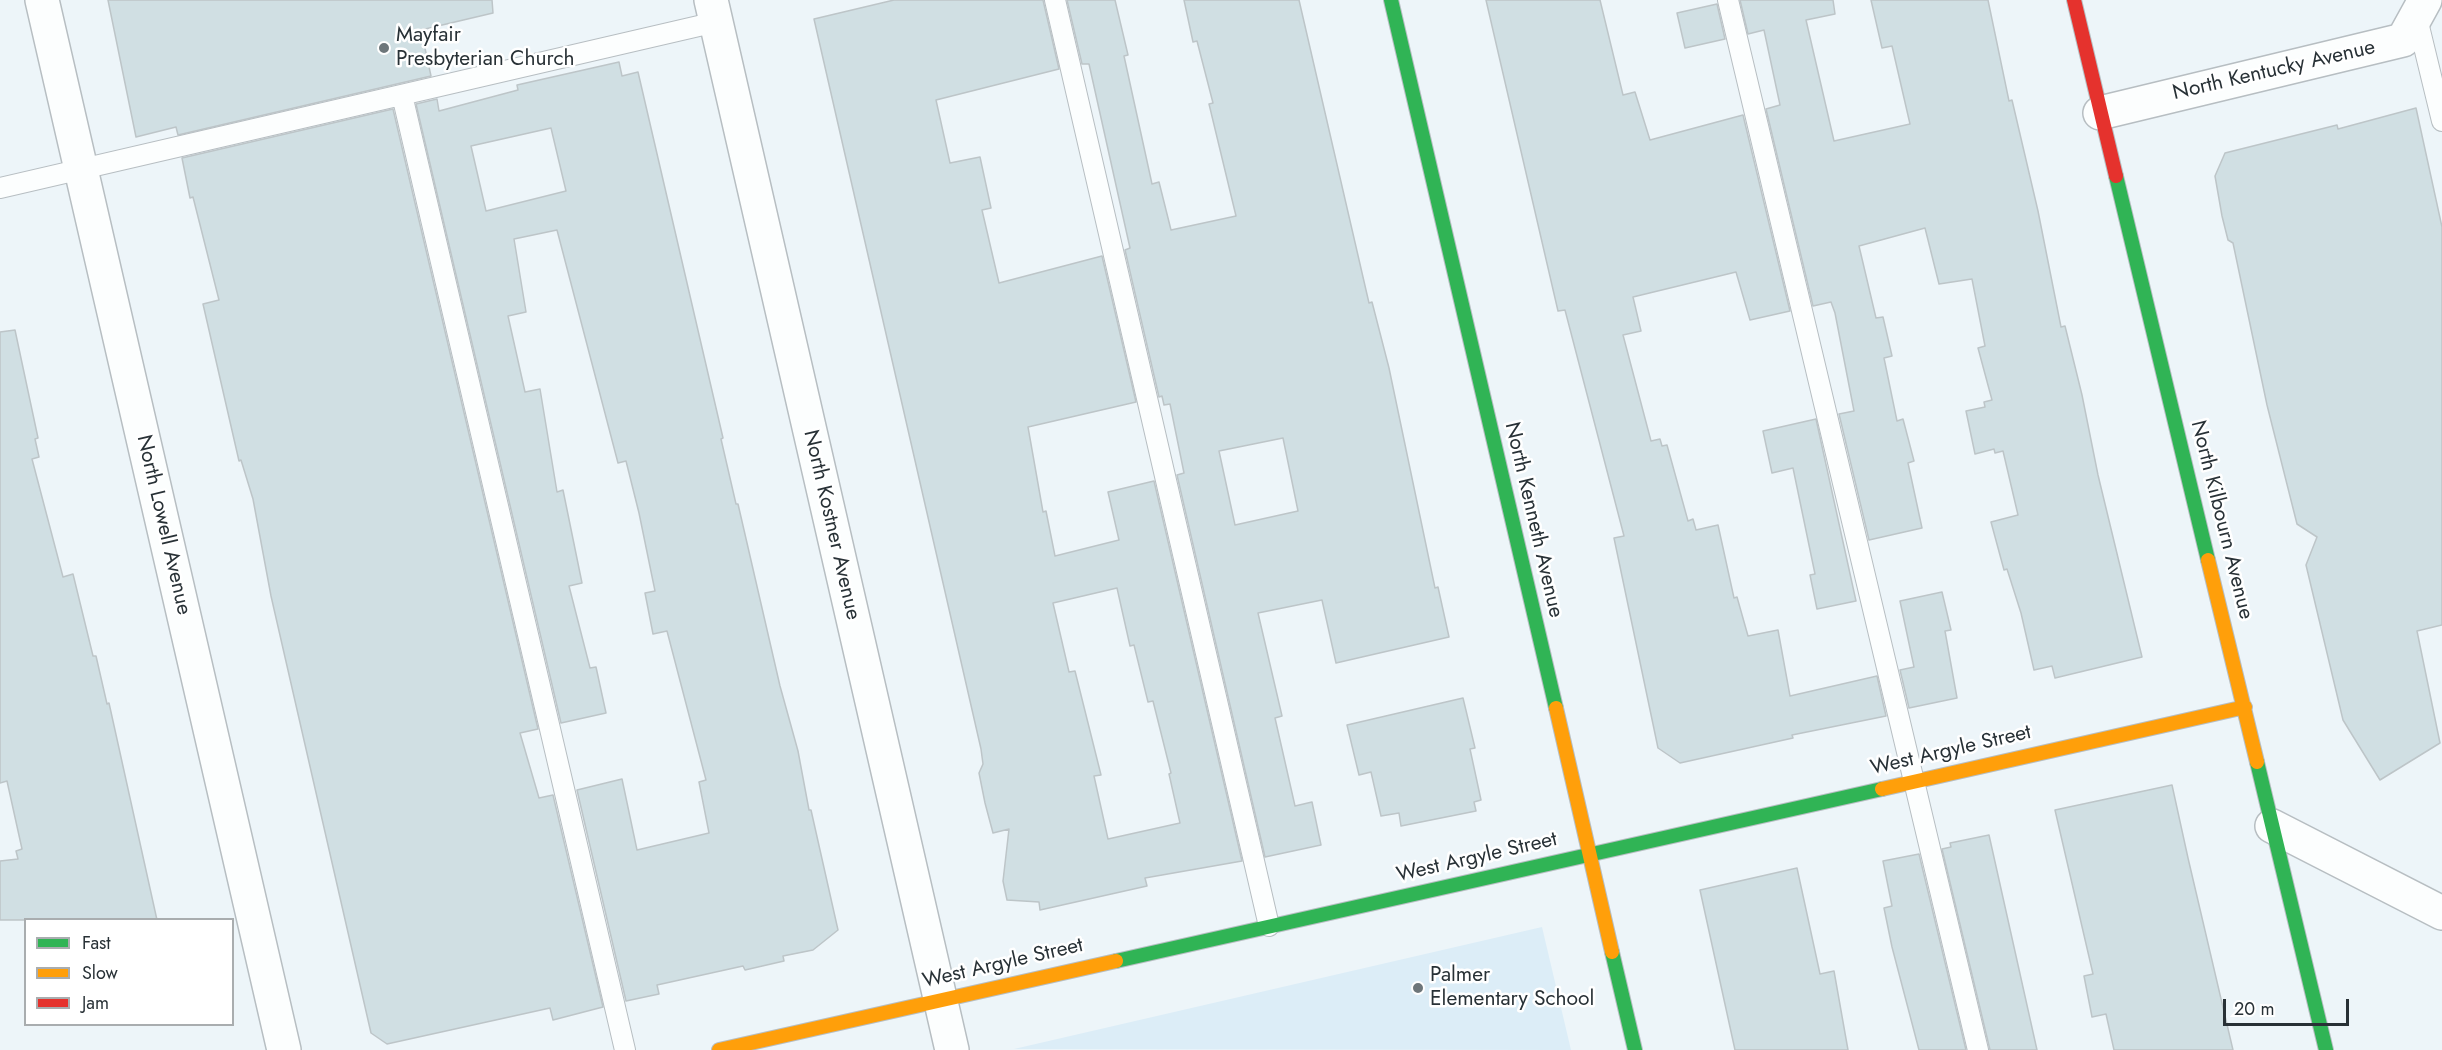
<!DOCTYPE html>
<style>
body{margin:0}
#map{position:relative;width:2442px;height:1050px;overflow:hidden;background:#edf5f9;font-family:Jost,sans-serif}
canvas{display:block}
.legend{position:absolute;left:24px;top:918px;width:210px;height:108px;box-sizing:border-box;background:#fff;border:2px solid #a9adaf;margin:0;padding:8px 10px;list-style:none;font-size:18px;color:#283136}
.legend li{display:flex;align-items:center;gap:12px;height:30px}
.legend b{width:30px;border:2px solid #a9adaf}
.scale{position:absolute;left:2223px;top:999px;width:126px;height:27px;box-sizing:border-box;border:3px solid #283136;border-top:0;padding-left:8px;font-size:18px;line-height:21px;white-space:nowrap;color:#283136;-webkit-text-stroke:4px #fff;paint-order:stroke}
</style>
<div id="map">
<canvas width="2442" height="1050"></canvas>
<ul class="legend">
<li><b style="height:8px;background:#30b455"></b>Fast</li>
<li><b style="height:8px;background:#ff9f0a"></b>Slow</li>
<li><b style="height:8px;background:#e5322d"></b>Jam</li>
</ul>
<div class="scale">20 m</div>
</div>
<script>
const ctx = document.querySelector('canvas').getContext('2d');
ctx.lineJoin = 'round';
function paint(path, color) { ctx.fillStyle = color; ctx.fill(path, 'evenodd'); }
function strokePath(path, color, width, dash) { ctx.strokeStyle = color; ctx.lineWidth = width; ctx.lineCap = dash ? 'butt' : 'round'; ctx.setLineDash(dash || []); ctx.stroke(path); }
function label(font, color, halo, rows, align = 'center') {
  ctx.font = font + ' Jost,sans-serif'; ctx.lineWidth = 5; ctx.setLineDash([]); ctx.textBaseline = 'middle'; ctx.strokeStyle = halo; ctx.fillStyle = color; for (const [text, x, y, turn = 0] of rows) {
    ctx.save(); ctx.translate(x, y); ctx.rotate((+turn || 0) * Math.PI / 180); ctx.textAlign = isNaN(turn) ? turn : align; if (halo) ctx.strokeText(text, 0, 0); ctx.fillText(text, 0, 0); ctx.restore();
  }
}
paint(new Path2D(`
 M1542 927 1571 1050 1014 1049Z`), '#dcedf7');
const building = new Path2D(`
 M108 0H492L493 13 421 30 431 76 178 135 176 127 136 137Z
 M894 0H1043L1059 69 936 100 950 163 980 157 991 208 982 210 999 283 1102 256 1136 402 1028 427 1043 512 1046 511 1055 556 1119 540 1108 492 1154 481 1242 861 1145 878 1147 886 1040 910 1039 902 1007 900 1003 881 1009 829 993 833 985 803 979 773 983 764 981 749 814 19ZM1117 588 1130 646 1134 645 1148 702 1153 701 1171 773 1169 774 1180 823 1108 839 1094 776 1101 775 1075 671 1069 672 1053 603Z
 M1067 0H1115L1128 55 1124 56 1152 184 1159 182 1171 230 1236 216 1209 104 1213 103 1197 41 1193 42 1184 0H1299L1369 303 1372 302 1389 368 1435 588 1438 587 1449 637 1336 663 1322 600 1258 613 1282 716 1275 718 1295 806 1312 802 1321 845 1265 857 1177 475 1184 473 1170 404 1164 405 1162 396 1159 397 1125 250 1130 248 1089 64H1082ZM1283 438 1298 511 1235 525 1219 451Z
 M1486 0H1600L1623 95 1635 92 1650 140 1743 115 1790 311 1750 320 1736 272 1633 297 1641 331 1623 335 1651 441 1660 439 1662 446 1667 445 1688 521 1693 519 1696 530 1718 525 1734 598 1737 597 1748 636 1778 630 1790 696 1877 676 1886 716 1792 735 1793 738 1680 763 1658 748 1614 538 1624 536 1565 310 1558 311Z
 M1740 0H1833L1835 14 1806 20 1834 141 1910 124 1892 46 1882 48 1871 0H1988L2009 101 2012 100 2038 211 2061 327 2065 326 2082 395 2098 475 2142 657 2055 678 2052 666 2034 670 2021 613 2007 569 2004 570 1991 522 2018 515 2003 451 1995 453 1994 449 1975 454 1966 411 1985 407 1984 402 1992 400 1978 348 1985 346 1972 279 1939 284 1925 228 1859 246 1876 318 1883 317 1892 356 1884 358 1897 421 1903 419 1914 461 1908 463 1922 528 1869 540 1839 414 1854 411 1835 313 1831 302 1813 306 1766 109 1780 105 1764 30 1748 34Z
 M1717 4 1725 39 1685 48 1677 13Z
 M619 62 622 76 638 72 723 438 721 439 736 504H738L780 686 798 751 809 810H811L838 930 813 950 783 956 784 961 745 970 743 966 657 985 659 994 626 1001 577 790 622 779 637 850 709 833 699 782 706 780 667 631 653 634 645 593 655 591 639 513 626 461 618 463 557 230 514 239 526 312 508 316 525 392 540 389 557 492 563 490 582 583 569 586 590 668 596 667 606 713 561 723 416 104 437 99 439 111 518 90 517 85ZM551 128 566 191 486 211 471 146Z
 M2416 108 2442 227V625L2417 631 2440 743 2380 780 2343 720 2306 565 2317 537 2297 524 2267 405 2233 243 2228 240 2222 216 2215 176 2225 153 2337 125 2338 129Z
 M393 109 538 729 520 733 539 798 553 795 603 1007 553 1020 550 1008 387 1044 371 1033 271 596 253 499 241 460 239 461 203 304 219 300 193 197 190 198 182 158Z
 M15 330 38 438 35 439 39 457 32 459 63 577 73 574 93 656H96L107 704 109 703 157 920H0V861L18 859 16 851 22 849 7 781 0 783V332Z
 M1816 419 1856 601 1817 609 1810 575 1815 574 1793 468 1772 473 1763 431Z
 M1942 592 1951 630 1945 631 1957 698 1909 708 1900 670 1914 667 1900 601Z
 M1463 698 1475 748 1470 749 1481 800 1474 802 1476 811 1401 826 1399 813 1381 816 1371 772 1359 775 1347 725Z
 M2172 785 2188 858 2233 1050H2114L2106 1014 2092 1017 2084 976 2093 974 2055 810Z
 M1989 835 2037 1050H1990L1942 849 1951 847 1950 843Z
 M1919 854 1966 1050H1919L1892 947 1884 908 1892 906 1883 861Z
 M1797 868 1820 974 1834 971 1848 1050H1735L1700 890Z`);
paint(building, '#d0dfe3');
strokePath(building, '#bdc5c8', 1.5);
const lane = new Path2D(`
 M1055 0 1269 926
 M1728 0 1978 1050
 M2416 14 2442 121
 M402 95 625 1050
 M0 188 716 22`);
const street = new Path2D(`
 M42 0 284 1050
 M711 0 952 1050
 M2100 113 2403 40 2425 0
 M2272 826 2442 913`);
const fast = new Path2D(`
 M1391 0 1556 708
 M2116 176 2208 560
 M2257 762 2326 1050
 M1612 952 1635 1050
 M1116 961 1882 789`);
const slow = new Path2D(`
 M2208 560 2257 762
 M1556 708 1612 952
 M1882 789 2245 707
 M719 1050 1116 961`);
const jam = new Path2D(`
 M2074 0 2116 176`);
strokePath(lane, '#b7bec2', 22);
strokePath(street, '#b7bec2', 36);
strokePath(fast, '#b7bec2', 16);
strokePath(slow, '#b7bec2', 16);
strokePath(jam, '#b7bec2', 16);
strokePath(lane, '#fcfefe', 20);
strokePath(street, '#fcfefe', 33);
strokePath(fast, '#30b455', 14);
strokePath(slow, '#ff9f0a', 14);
strokePath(jam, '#e5322d', 14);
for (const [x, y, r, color] of [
 [384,48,6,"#6d767a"],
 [1418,988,6,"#6d767a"]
]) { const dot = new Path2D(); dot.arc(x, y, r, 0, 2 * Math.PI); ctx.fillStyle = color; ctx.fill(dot); strokePath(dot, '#fff', 2); }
label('21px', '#283136', '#fff', [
 ["Mayfair",396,36],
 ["Presbyterian Church",396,60],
 ["Palmer",1430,976],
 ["Elementary School",1430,1000]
], 'left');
label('21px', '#283136', '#fff', [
 ["North Kentucky Avenue",2274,71,-13],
 ["North Kenneth Avenue",1533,520,77],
 ["North Kilbourn Avenue",2221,520,76],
 ["North Lowell Avenue",163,525,77],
 ["North Kostner Avenue",831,525,77],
 ["West Argyle Street",1951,751,-13],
 ["West Argyle Street",1477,858,-13],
 ["West Argyle Street",1003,964,-13]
]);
</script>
